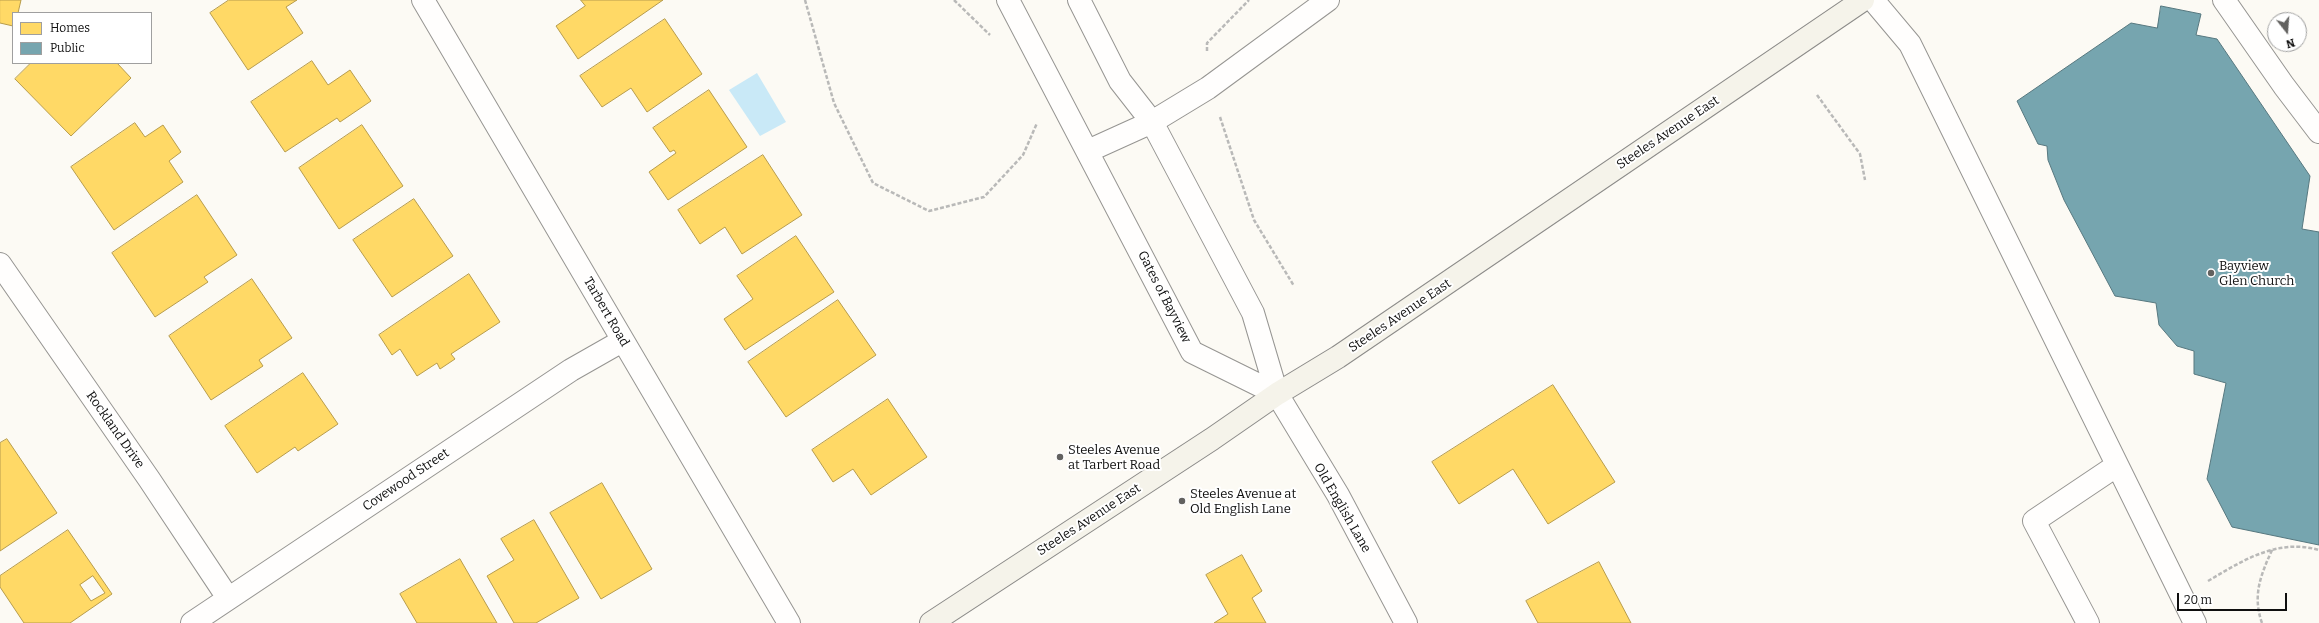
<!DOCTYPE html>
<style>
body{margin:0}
#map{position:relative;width:2319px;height:623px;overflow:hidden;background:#fcfaf4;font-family:Bitter,serif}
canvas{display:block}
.legend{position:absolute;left:12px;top:12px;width:140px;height:52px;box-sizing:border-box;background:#fff;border:1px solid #9f9f9f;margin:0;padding:5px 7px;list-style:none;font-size:12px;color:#0f0f0f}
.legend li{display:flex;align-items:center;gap:8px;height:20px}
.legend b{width:20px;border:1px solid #9f9f9f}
.north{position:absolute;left:2267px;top:12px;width:40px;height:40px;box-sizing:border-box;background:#fff;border:1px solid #9f9f9f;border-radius:50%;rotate:163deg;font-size:11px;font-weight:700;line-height:16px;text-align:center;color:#0f0f0f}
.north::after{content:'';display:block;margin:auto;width:14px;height:18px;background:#62615f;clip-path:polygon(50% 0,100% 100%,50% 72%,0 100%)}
.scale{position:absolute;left:2177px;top:593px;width:110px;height:18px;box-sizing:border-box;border:2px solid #0f0f0f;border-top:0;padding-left:5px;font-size:12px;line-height:14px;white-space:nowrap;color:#0f0f0f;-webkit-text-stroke:3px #fff;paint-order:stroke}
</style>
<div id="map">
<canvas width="2319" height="623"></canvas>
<ul class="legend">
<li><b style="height:11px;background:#ffd966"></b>Homes</li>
<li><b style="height:11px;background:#76a5af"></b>Public</li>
</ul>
<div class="north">N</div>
<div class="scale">20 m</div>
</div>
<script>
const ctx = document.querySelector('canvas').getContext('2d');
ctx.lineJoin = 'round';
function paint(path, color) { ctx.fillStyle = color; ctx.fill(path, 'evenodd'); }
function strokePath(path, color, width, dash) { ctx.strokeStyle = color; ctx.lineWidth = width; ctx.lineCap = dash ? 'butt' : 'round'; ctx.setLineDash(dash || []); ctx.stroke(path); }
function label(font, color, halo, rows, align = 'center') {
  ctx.font = font + ' Bitter,serif'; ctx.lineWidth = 4; ctx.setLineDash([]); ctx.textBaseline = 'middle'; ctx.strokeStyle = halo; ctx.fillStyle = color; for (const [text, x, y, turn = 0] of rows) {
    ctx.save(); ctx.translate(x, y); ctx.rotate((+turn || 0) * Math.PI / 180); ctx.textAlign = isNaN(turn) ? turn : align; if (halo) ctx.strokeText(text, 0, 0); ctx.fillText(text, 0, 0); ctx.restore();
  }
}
paint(new Path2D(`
 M757 73 786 122 760 136 729 90Z`), '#c9e9f7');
const homes = new Path2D(`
 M0 0H21L18 13H13V26L0 23Z
 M229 0H297L286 7 303 33 248 70 210 13Z
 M581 0H663L578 59 556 26 585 6Z
 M665 19 702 74 647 112 631 88 602 107 580 76Z
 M312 61 328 85 350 70 371 101 340 122 337 118 285 152 251 102Z
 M31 63H117L131 78 71 136 15 79Z
 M709 90 747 147 668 200 649 172 676 153 674 150 670 152 653 128Z
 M135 123 145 137 163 125 181 152 169 161 183 182 114 230 71 167Z
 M362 125 403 186 339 229 299 168Z
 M763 155 802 215 742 254 725 227 700 244 678 210Z
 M197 195 237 255 204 277 208 282 155 317 112 253Z
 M414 199 453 256 392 297 353 240Z
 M796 236 834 292 745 350 724 319 753 299 737 276Z
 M469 274 500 322 451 354 455 359 440 369 437 363 417 376 400 349 392 355 379 335Z
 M252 279 292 338 259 360 263 366 211 400 169 336Z
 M838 300 876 355 786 417 748 362Z
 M303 373 338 424 298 451 295 447 257 473 225 426Z
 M1553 385 1615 482 1548 524 1513 469 1459 504 1432 462Z
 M888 399 927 457 871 495 853 469 833 482 812 450Z
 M7 439 57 513 0 551V443Z
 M602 483 652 569 601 599 550 513Z
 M534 520 579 598 536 623H514L487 576 514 560 501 539Z
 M68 530 112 594 70 623H24L0 587V576ZM93 576 105 593 91 601 80 585Z
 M1242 555 1262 591 1252 598 1266 623H1214L1228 614 1206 575Z
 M460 559 497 623H417L400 594Z
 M1599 562 1631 623H1538L1526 601Z`);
paint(homes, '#ffd966');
strokePath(homes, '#b79c4c', 1);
const public = new Path2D(`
 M2161 6 2201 14 2196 35 2217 39 2310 176 2302 229 2319 232V545L2232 527 2207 479 2226 383 2194 374V351L2177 346 2159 325 2156 303 2115 296 2064 200 2048 160 2047 146 2038 144 2017 101 2131 23 2157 28Z`);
paint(public, '#76a5af');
strokePath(public, '#57787f', 1);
const service = new Path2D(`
 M1008 0 1192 352 1277 394
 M1079 0 1120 81 1152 122 1253 313 1277 394
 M1873 0 1910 44 2195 623
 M2224 0 2284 86 2319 132
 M1088 151 1152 122 1208 88 1328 0
 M2088 623 2034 521 2116 466`);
const minor = new Path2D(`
 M423 0 789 623
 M0 264 149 479 228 598
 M1277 394 1338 495 1406 623
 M192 623 571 370 622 341`);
const secondary = new Path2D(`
 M931 623 1212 439 1277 394 1338 357 1863 0`);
strokePath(service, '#969592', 24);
strokePath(minor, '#969592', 24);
strokePath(secondary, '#8c8b89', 24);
strokePath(new Path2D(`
 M805 0 834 103 873 183 929 211 984 197 1023 155 1037 123
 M954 0 990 35
 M1207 51V43L1249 0
 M1817 95 1860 154 1865 180
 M1220 117 1254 220 1294 286
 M2208 581C2242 561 2277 538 2319 550
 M2262 623C2252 595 2261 574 2273 548`), '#b9b9b8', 2.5, [4, 2]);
strokePath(service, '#fffefd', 22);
strokePath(minor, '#fffefd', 22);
strokePath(secondary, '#f5f3ea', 22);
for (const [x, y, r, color] of [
 [2211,273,4,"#62615f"],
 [1060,457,4,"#62615f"],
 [1182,501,4,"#62615f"]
]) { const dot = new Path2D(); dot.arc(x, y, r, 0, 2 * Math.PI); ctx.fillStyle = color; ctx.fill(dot); strokePath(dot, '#fff', 1.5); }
label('13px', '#0f0f0f', '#fff', [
 ["Steeles Avenue East",1668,133,-34],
 ["Gates of Bayview",1164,297,63],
 ["Tarbert Road",606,312,60],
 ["Steeles Avenue East",1400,316,-34],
 ["Rockland Drive",115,430,55],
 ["Covewood Street",406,480,-34],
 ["Old English Lane",1342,508,60],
 ["Steeles Avenue East",1089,520,-33]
]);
label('13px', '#0f0f0f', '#fff', [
 ["Bayview",2219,266],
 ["Glen Church",2219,281],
 ["Steeles Avenue",1068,450],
 ["at Tarbert Road",1068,465],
 ["Steeles Avenue at",1190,494],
 ["Old English Lane",1190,509]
], 'left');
</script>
